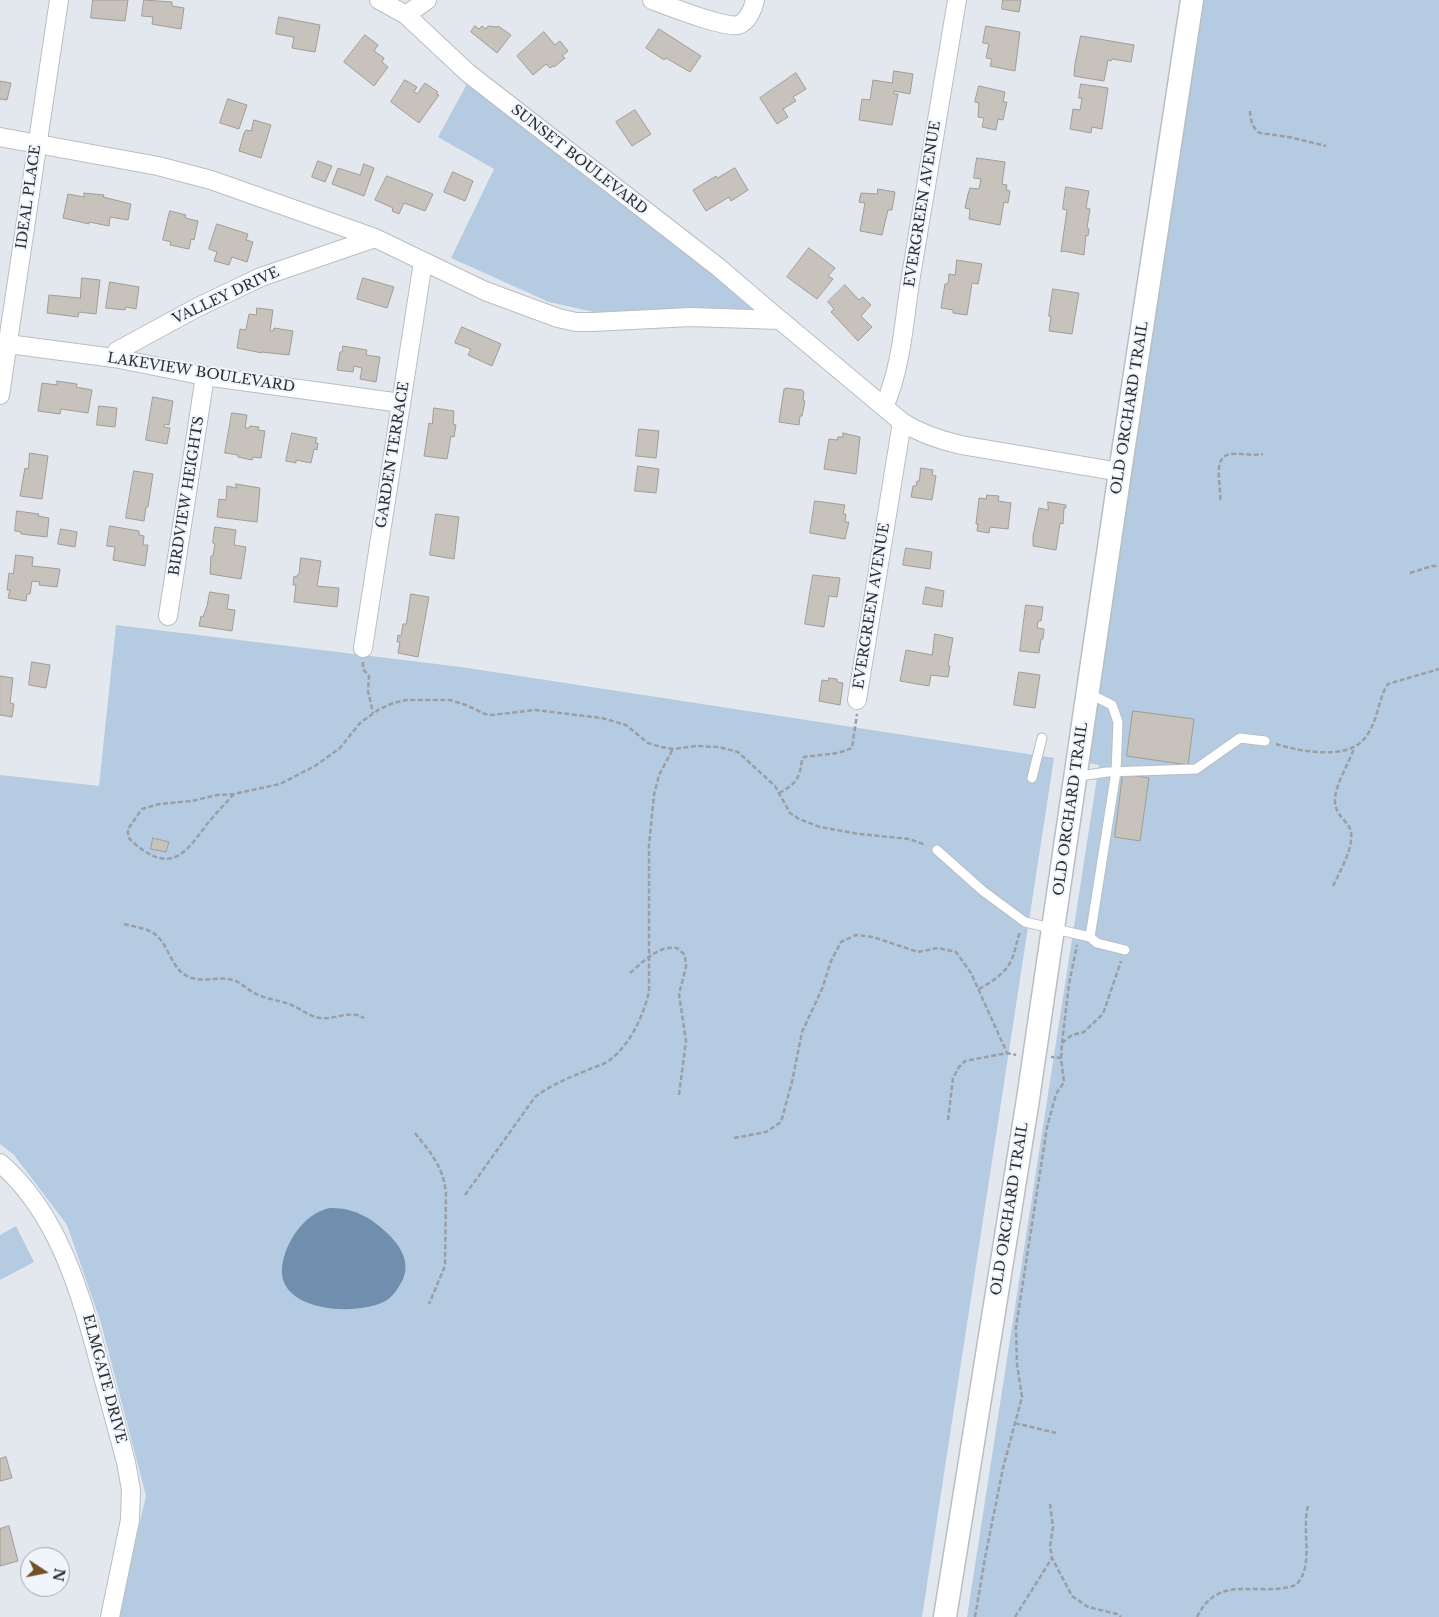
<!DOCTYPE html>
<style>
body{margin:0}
#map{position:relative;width:1439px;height:1617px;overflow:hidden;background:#e2e8ee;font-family:"Libre Baskerville",serif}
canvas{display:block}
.north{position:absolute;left:20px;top:1547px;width:50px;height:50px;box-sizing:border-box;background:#eff5fb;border:1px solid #a1a6aa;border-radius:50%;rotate:101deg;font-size:14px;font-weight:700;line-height:20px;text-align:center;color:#2d2f31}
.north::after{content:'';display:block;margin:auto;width:18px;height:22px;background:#715227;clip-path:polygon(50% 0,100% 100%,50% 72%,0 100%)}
</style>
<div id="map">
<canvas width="1439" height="1617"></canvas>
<div class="north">N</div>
</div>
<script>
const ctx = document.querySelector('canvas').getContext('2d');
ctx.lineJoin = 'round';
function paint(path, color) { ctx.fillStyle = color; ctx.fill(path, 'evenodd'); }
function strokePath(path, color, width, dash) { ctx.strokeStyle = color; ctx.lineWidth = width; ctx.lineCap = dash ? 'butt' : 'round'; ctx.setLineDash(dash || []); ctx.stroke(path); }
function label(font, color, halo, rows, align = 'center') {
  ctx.font = font + ' "Libre Baskerville",serif'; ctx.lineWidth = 4; ctx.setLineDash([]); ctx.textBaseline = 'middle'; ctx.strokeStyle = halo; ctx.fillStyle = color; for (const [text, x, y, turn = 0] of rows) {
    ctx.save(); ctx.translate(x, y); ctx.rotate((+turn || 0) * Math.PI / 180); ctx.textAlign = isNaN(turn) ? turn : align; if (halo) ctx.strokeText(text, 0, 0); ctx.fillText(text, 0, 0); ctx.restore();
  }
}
paint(new Path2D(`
 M1202 0H1439V1617H967L1099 765 1076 761Z
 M468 82 754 303 749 312 727 308H698L638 312H594L549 302 451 258 494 169 438 137Z
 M116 625 461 667 1054 758 922 1617H118L146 1496 101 1323 67 1225 14 1155 0 1144V775L99 786Z
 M16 1226 34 1262 0 1280V1235Z`), '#b5cbe1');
paint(new Path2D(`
 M329 1208C353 1207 372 1218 389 1235 401 1247 410 1262 403 1279 399 1287 394 1295 387 1300 360 1317 277 1313 282 1267 285 1242 304 1214 329 1208Z`), '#708fae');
const building = new Path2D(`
 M93 0H128L125 21 91 18Z
 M144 0 172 2V6L184 8 181 29 157 25 152 24 153 17 142 16Z
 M1003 0H1021L1019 12 1002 9Z
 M279 17 320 25 315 52 292 48 294 37 276 34Z
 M475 26 479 29 482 26 486 29 488 26 497 27 498 26 511 35 497 53 471 32Z
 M986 26 1020 32 1015 71 990 66 992 59 986 58 989 44 983 43Z
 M659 29 701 56 690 72 666 58 664 60 646 48Z
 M544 32 555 45 560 41 568 51 562 56 565 58 554 67 553 66 550 68 546 64 533 75 517 56Z
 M365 35 378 45 374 51 384 58 382 62 388 67 374 86 344 62Z
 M1081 36 1134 45 1131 62 1112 59 1111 61 1108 60 1104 81 1074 76 1075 64Z
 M894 71 913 74 910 94 894 91V94H898L892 125 859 120 862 99 870 100 873 80 892 83Z
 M796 73 806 89 793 97 796 101 783 109 788 117 777 124 760 98Z
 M405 80 417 87 414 92 417 94 425 83 438 92 436 94 439 95 419 123 391 102Z
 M0 81 11 83 7 100 0 99Z
 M1081 84 1108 88 1102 129 1092 127 1091 133 1070 129 1073 109 1080 110 1082 98H1079Z
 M979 86 1005 92 1003 102H1007L1003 120 998 119 996 130 982 127 984 118 978 117 979 103 975 102Z
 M228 99 247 105 239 129 220 123Z
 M635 110 651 134 632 146 616 122Z
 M254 120 271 125 261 158 239 151 244 133 246 130 251 131Z
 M977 158 1005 162 1002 184 1007 185 1006 190 1010 191 1008 203 1004 202 1000 225 969 219 970 209 965 208 968 194 970 188 979 189 981 179 974 178Z
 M318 161 332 166 325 182 312 177Z
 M364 164 374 168 364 196 332 184 338 168 360 175Z
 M735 168 748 190 731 201 729 197 706 211 693 190 716 176 717 178Z
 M453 172 473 181 465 201 444 192Z
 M387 176 433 194 425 211 404 203 399 214 392 211 393 208 375 200Z
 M1066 187 1089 191 1086 208 1090 209 1087 228 1089 229 1088 236 1086 235 1084 255 1064 251 1061 252 1067 210 1063 209Z
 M878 189 895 192 892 210H888L882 235 860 231 865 203 859 202 861 193 877 194Z
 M84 193 104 195 103 197 131 204 128 220 110 217 109 226 89 222V224L63 218 68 194 84 197Z
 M170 211 186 215 185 218 198 221 194 240 191 239 189 249 170 245 171 242 163 240Z
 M217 224 248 234 246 240 253 242 247 262 232 257 229 265 214 261 217 252 209 249Z
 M809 248 835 268 828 276 833 279 817 299 787 277Z
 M957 260 982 264 978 284 972 283 967 315 953 313V310L941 308 945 284H948L949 274 955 275Z
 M82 278 100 280 96 314 79 312 78 317 47 313 49 295 80 298Z
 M363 278 394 287 387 308 357 299Z
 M110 282 139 287 136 309 126 307 125 310 106 308Z
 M845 285 859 300 863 297 871 305 861 316 872 327 858 341 831 312 834 309 828 302Z
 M1053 289 1079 293 1072 334 1049 331 1051 316H1049Z
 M257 308 273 310 270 331H273L274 328 293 331 289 355 262 352V353L237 348 240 329 246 330 249 314 256 315Z
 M462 327 501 344 492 366 468 355 471 349 455 343Z
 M343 346 367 350 366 355 380 357 376 382 360 379 362 368 354 366 353 372 337 370 340 352H342Z
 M57 381 77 384 76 387 92 390 88 413 61 409 60 414 38 411 42 383 57 385Z
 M786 388 802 390 804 392 803 400 805 401 802 416H800L799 425 779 422 784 389H786Z
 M153 397 173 401 169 425 164 424V427L170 428 167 444 146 440Z
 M99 406 117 408 115 427 97 425Z
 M434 408 454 411 453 424 456 425 454 437 451 436 447 459 424 456 429 423 432 424Z
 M232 413 247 415 245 428H249L250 426 259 427 258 430 265 431 261 458 253 457 252 460 238 457V455L225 453Z
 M639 429 659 431 656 458 636 456Z
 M292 433 317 438 315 443H318L317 450 314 449 311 463 296 460V463L286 461Z
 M843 433 860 437 856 474 824 469 829 439 837 440 838 437H843Z
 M30 453 48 456 42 499 20 496 25 468 28 469Z
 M638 466 659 469 656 493 635 491Z
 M921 468 933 470 932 475 936 476 932 500 911 497 913 486H916L917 481H919Z
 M134 471 153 474 148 507H146L144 521 126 518Z
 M236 484 260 488 257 522 217 517 219 499 226 500 227 486 236 488Z
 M987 495 999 496 998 501 1011 503 1008 529 990 527 989 533 977 531 978 524H976L979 498 986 499Z
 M815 501 845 505 843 514H846L845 522H849L845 539 810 533Z
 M1048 502 1066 505V508H1064L1063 524 1060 523 1056 550 1033 546V536L1039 508 1048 510Z
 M17 511 39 514 38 516 49 518 47 537 21 534V532L15 531Z
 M436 514 459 517 454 559 430 555Z
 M110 526 139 531V535L144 536 143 545H148L145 566 113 560 115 547 107 546Z
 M215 527 236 530 234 545 246 547 241 579 210 574 211 556H213L215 544 213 543Z
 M61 529 77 532 75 547 58 544Z
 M906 548 932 552 930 569 903 565Z
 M16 555 33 557 32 566 60 569 57 587 39 585 40 582 32 581 30 594H27L26 601 8 598 10 590H7L9 573 13 574Z
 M301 558 321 561 317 586 339 588 337 607 294 602 296 585H293L294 576 296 577 299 573Z
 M813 575 840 578 837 597 829 596 824 627 805 624Z
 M926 587 944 591 942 607 923 604Z
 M210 592 229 595 227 609 235 610 232 631 199 626 201 616 203 617 207 606Z
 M411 594 429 597 418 657 398 653 400 642H397L398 635 401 636 403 624H406Z
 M1026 605 1043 607 1041 621H1038L1037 628 1044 629 1043 639H1041L1039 653 1020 651Z
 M935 634 953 638 948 666H950L948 677 931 675 929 686 900 681 906 650 932 655Z
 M32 662 50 665 46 688 29 685Z
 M1019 672 1040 675 1035 708 1014 705Z
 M0 676 13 678 10 703 14 704 12 717 0 715Z
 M829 678 837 679V682L843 683 840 705 819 701 822 680 828 681Z
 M1133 711 1194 719 1188 765 1127 756Z
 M1123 774 1149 778 1140 841 1115 837Z
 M153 838 169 842 166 852 151 849Z
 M6 1457 12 1478 0 1481V1459Z
 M9 1526 18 1561 0 1566V1529Z`);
paint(building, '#c7c2bb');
strokePath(building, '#a19c96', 1);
const service = new Path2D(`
 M1088 693 1112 705 1118 722 1116 772 1090 937 1097 943 1125 950
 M1076 774 1087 775 1107 772 1196 769 1240 738 1265 741
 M1032 778 1042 738
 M937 850 983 891 1025 922 1090 937`);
const minor = new Path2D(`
 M379 0 406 15 468 73 718 267 780 320
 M652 0C668 6 724 28 738 25 748 22 753 9 755 0
 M406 15 427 0
 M0 137 158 166 211 180 375 238 485 291 558 318 576 322H593L691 317 780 320 902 422C921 434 939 440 961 445L1120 472
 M0 343 114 358 205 376 401 403
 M114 358 117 351 198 307 261 277 375 238
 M0 395 59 0
 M884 407C903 364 904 316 912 270 927 180 942 90 957 0
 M168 616 205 376
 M363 648 423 262
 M857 700 902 422
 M0 1163C58 1213 80 1291 99 1362 108 1395 117 1428 126 1462L131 1490 130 1520 110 1617`);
const tertiary = new Path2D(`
 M945 1617 1028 1099 1120 472 1192 0`);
strokePath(service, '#b8bec4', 11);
strokePath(minor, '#b8bec4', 20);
strokePath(tertiary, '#b8bec4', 25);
strokePath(new Path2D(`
 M1250 111C1250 120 1253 129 1260 133L1289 137 1326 146
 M1220 500C1222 487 1211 456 1231 454 1241 453 1252 456 1263 454
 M1410 573 1432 566H1439
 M363 662V669L369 676 368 691 373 713
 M1276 744C1298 751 1341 759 1360 743 1366 738 1370 731 1373 724 1379 711 1380 695 1388 684L1439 669
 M779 793C796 784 800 778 802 759L804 757 838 753 852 748 857 714
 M234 794C225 804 216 813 208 823 199 834 191 848 179 855 161 866 140 850 128 837V829L142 809 159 804 192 801 217 795 234 794 280 784 315 766 340 748 360 723 378 710 393 703 406 700H450L466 705 485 714 492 715 535 710 602 718 626 725 648 743 661 747 673 749 696 746 719 747 738 752 775 786 790 813 799 819 820 827 859 834 909 839 926 845
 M1333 886C1340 871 1359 839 1348 825 1342 817 1336 813 1335 802 1334 786 1349 764 1354 748
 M124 924C134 927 148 928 156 935 171 948 171 972 192 978 205 982 220 976 233 980 242 983 248 990 256 994 266 999 278 1000 289 1004 300 1008 308 1016 320 1018 336 1020 349 1009 364 1018
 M630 973C643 962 658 945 677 948L685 955 686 967 679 994 686 1041 679 1095
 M979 989C993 981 1008 972 1013 956 1016 948 1017 940 1020 932
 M1062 1043 1069 984 1077 945
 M1061 1058 1062 1043 1072 1035 1084 1032 1103 1014 1121 961
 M948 1120 953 1078 959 1067 965 1061 1007 1053 1016 1055
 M415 1133 430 1152 438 1165 443 1177 446 1191 445 1266 429 1304
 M734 1138 766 1132 781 1122 792 1082 802 1032 822 989 831 961 841 942 856 935 873 937 918 952 938 948 956 952 971 973 1007 1053
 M465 1195 535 1097C552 1084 571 1077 590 1069 597 1066 606 1064 611 1059 631 1043 643 1016 649 992V845L654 795 659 775 673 749
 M1015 1423 1056 1433
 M1050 1504 1053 1527 1050 1546 1052 1558 1072 1596 1088 1607 1117 1614 1121 1617
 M975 1617 985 1558 1003 1468 1022 1397 1017 1364 1016 1327 1047 1127 1056 1094 1064 1082 1061 1058 1051 1057
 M1015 1617 1052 1558
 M1197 1617C1219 1572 1258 1598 1296 1585 1315 1565 1301 1531 1308 1506`), '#9b9fa4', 2.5, [5, 2.5]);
strokePath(service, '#fff', 9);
strokePath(minor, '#fff', 18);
strokePath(tertiary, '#fff', 22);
label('14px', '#2d2f31', '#eff5fb', [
 ["SUNSET BOULEVARD",579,160,38],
 ["IDEAL PLACE",29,197,-82],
 ["EVERGREEN AVENUE",923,204,-81],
 ["VALLEY DRIVE",226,296,-25],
 ["LAKEVIEW BOULEVARD",201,373,9],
 ["OLD ORCHARD TRAIL",1130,408,-81],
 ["GARDEN TERRACE",393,455,-81],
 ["BIRDVIEW HEIGHTS",187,496,-81],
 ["EVERGREEN AVENUE",872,606,-81],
 ["OLD ORCHARD TRAIL",1071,809,-82],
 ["OLD ORCHARD TRAIL",1010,1209,-81],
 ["ELMGATE DRIVE",104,1379,75]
]);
</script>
